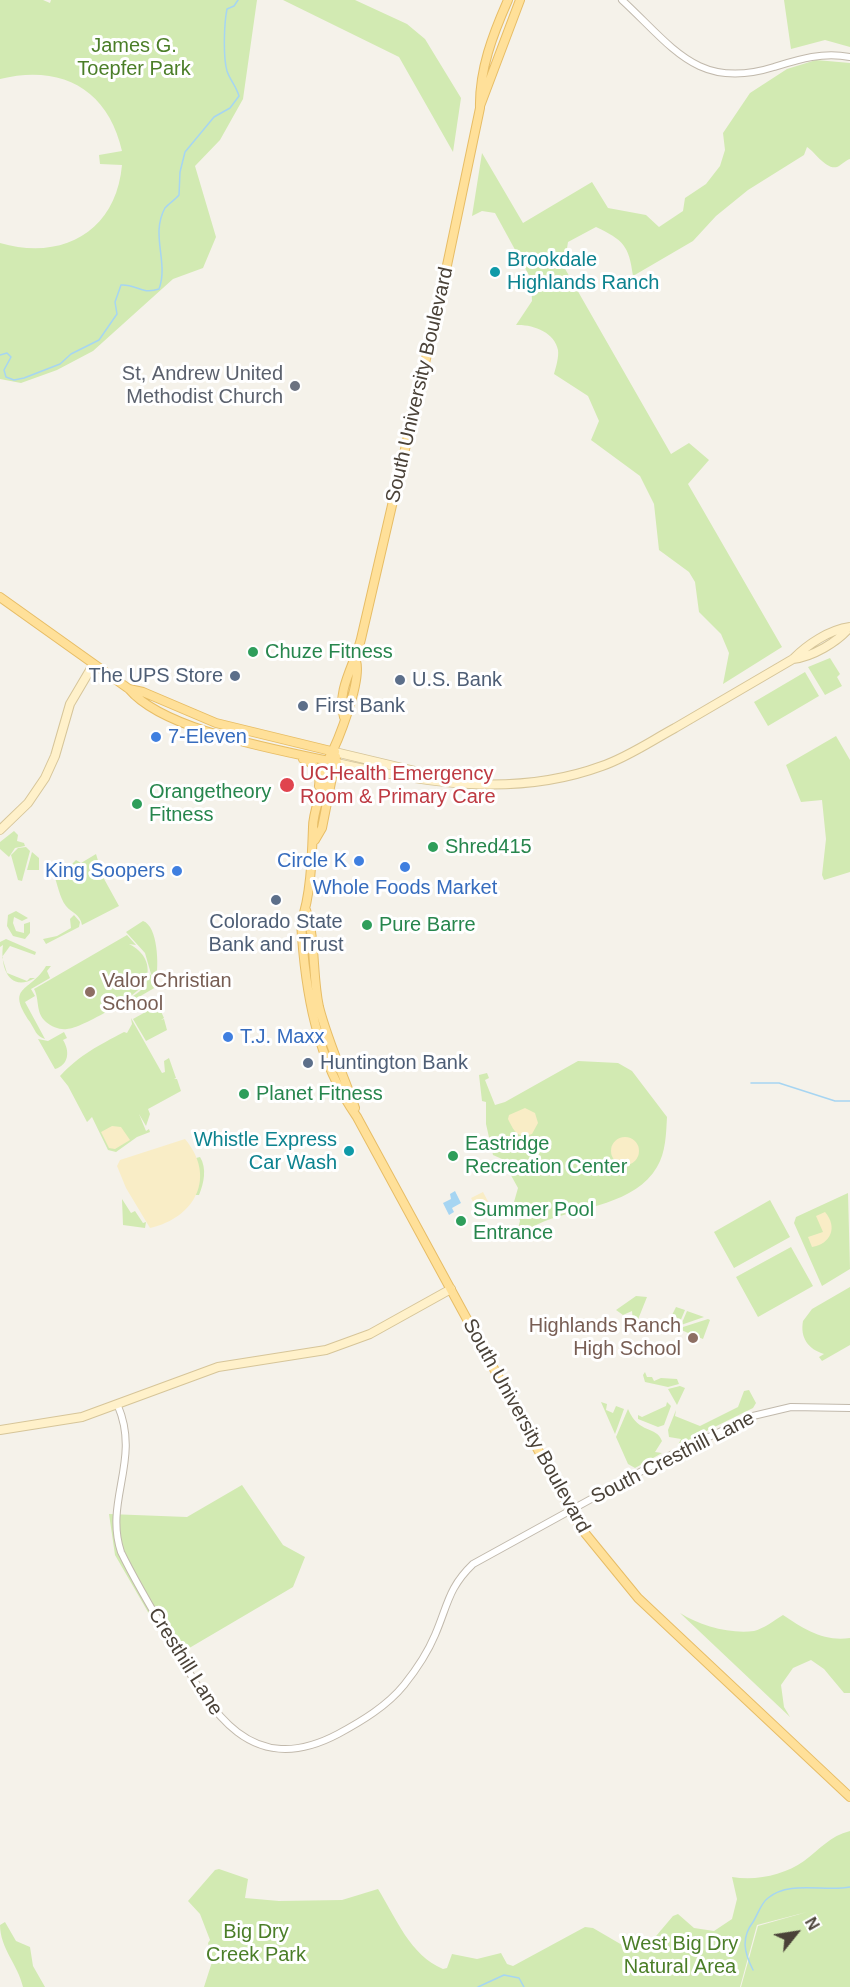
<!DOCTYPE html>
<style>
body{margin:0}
#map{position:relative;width:850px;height:1987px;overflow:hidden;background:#f5f2ea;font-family:Helvetica,sans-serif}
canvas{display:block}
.north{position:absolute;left:766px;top:1903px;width:60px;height:60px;-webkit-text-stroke:4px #fff;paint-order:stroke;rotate:60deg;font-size:16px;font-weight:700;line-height:24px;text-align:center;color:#4a4238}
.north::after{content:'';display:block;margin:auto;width:21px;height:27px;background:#4a4238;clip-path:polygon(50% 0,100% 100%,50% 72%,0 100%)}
</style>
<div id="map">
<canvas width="850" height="1987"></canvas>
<div class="north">N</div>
</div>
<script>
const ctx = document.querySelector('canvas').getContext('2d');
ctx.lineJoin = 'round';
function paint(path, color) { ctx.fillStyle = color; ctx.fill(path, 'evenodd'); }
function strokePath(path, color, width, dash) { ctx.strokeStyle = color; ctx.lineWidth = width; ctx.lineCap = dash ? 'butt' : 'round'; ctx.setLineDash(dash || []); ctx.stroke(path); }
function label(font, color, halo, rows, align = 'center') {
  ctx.font = font + ' Helvetica,sans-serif'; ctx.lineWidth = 6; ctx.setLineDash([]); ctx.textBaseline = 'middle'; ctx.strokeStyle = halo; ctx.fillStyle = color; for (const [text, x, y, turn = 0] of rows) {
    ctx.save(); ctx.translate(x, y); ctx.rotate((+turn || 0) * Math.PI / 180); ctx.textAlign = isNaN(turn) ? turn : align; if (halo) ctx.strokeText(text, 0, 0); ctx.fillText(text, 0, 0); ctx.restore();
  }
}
paint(new Path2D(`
 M0 0H43L50 3 51 0H257L243 99 220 140 195 166 216 237 203 268 173 279 93 351 57 370 21 383 0 379V243C62 261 116 232 122 165L100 164 99 155 122 151C108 89 61 64 0 79Z
 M283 0H355L407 24 425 39 461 98 453 152 399 57Z
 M784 0H850V47L825 40 791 49Z
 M816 60 850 63V159C846 160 840 166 837 167 826 170 815 152 807 147L804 155 748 190 716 216 693 241 633 276C629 245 623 240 596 227L568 242 564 267 671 454 689 443 709 460 688 484 782 647 723 684 729 653 721 634 699 612 695 582 689 572 659 550 654 504 640 476 591 440 599 421 588 396 554 374C556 367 559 357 558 350 555 332 532 324 516 325L532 301 531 279 495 213 482 211 472 216 482 153 523 223 592 182 608 208 646 215 659 227 683 211 685 198 706 184 720 166 725 150 723 133 750 93 787 69Z
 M830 658 840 674 837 677 842 686 825 695 808 667Z
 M805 672 819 696 768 726 754 702Z
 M836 736 850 760V872L824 880 822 875 826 839 822 800 801 802 786 765Z
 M14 831 18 835 17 841 24 843 25 846 15 848 9 857 0 849V842Z
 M26 847 30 851 22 881 18 880 11 855 18 848Z
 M32 852 39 858V870H27Z
 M96 854 103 877 119 906 82 925C80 914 72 913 66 906 59 897 58 884 53 873L66 866 69 867 76 860 81 863Z
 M16 911 28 918 22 921 14 917 13 923 16 931 24 933V924L30 922V933L25 939 13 936 7 926 8 915Z
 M74 915 80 922 79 927 46 944 43 939 57 936 71 928 70 919Z
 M143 921C158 926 159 966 156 979L151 974 145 953 126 932Z
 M127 935 136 945 129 944C145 952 151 965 146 981L150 974 156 982V987L125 1005 123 1002C132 996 143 992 146 982 138 995 83 1028 67 1029 60 1030 52 1027 46 1022 35 1012 40 1000 34 989Z
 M6 939 36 952 35 955 10 946 2 957 7 973 27 981 30 978H35C9 993 0 967 3 945L0 947V942Z
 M46 966H51L47 971 50 978 31 989 35 996 25 1002 45 1039C36 1036 35 1030 30 1022 5 985 30 993 46 966Z
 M158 1005 164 1018 161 1020 164 1019 167 1030 146 1041 133 1019Z
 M131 1018 162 1073 165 1072 164 1061 169 1058 176 1078 174 1079H177L181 1091 148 1109 150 1114 146 1126 139 1114 146 1131 149 1129 150 1132 137 1137 116 1152 108 1150 92 1117 87 1122 68 1086 60 1076C81 1054 98 1046 124 1032L127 1033 132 1024Z
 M64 1032 67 1038 63 1040C70 1051 69 1065 55 1069L38 1039 48 1041Z
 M578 1061 618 1063 632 1071 667 1117C666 1134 666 1152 657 1167 636 1204 581 1207 545 1221 535 1225 526 1231 516 1235L520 1221 514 1202 518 1188 502 1159 493 1155 486 1124V1102L482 1101 479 1075 487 1073 489 1078 485 1080 495 1105 505 1102Z
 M200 1157C207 1168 204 1183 199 1195H195L198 1187 196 1158Z
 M848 1193 850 1269 822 1286 794 1223 796 1217Z
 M122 1199 131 1213 135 1211 143 1223 146 1222 145 1228 123 1225Z
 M770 1200 790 1237 734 1268 714 1232Z
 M791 1247 813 1286 758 1317 736 1277Z
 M850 1287V1345L822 1361 819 1357 824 1354C808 1349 800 1338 803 1321L812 1309Z
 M636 1296 647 1297 637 1322 633 1321 632 1311 623 1315 616 1310Z
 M676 1307 685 1310 677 1329 673 1327 677 1317 672 1315Z
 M687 1311 704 1317 681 1325Z
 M708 1319 710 1320 703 1339 681 1330 683 1327Z
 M645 1372 647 1377H652L654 1381 661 1378 677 1379 679 1384 668 1387 645 1382 643 1375Z
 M680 1386 685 1388 677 1405 668 1389Z
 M749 1390 756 1403 753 1408 678 1445 681 1439 669 1437 668 1430 676 1410 675 1416 700 1426 738 1407 744 1391Z
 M601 1402 607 1404 606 1410 613 1413 616 1406 624 1409 615 1434Z
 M667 1402 671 1406 664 1425 658 1427 638 1419V1415L642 1417 666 1406Z
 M628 1409C639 1435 656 1425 662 1441L655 1452 662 1453 635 1468 628 1464 616 1437Z
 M242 1485 283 1545 305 1557 293 1587 174 1657 115 1555 109 1514 187 1517Z
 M680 1613C700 1626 730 1634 754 1631 763 1629 775 1620 783 1615 804 1629 824 1642 850 1638V1693H844L824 1669 811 1660 793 1668 781 1685 784 1707 790 1717Z
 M850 1831V1987H741L758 1926 807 1912 757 1925 740 1987H204L212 1962 208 1943 210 1940 200 1914 188 1901 215 1870 219 1869 248 1879 245 1898 279 1901 342 1900 378 1889C396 1918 410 1955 443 1969L447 1968 452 1954 477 1959 501 1953 507 1964 513 1966 585 1927 593 1928 629 1949 651 1942 673 1916 678 1914 694 1928 714 1931 732 1919 737 1899 732 1877C757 1881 784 1875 804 1861 820 1849 830 1836 850 1831Z
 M5 1922 16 1941 30 1947 33 1966 45 1987H23C18 1965 0 1948 0 1925Z`), '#d2eab2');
paint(new Path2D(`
 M525 1108 535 1113 538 1123 532 1134C517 1139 514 1131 508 1119L509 1115Z
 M112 1126 121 1127 130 1140 115 1149 109 1148 101 1132Z
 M611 1151a14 14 0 1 1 28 0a14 14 0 1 1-28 0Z
 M185 1139C217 1177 195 1218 150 1228L126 1188 117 1166 120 1160Z
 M483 1192 491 1207 479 1213 471 1198Z
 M825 1212C838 1227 831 1244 812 1247L808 1237 823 1232 816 1216Z`), '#f9edc6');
paint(new Path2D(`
 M455 1191 461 1203 452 1208 454 1212 449 1215 443 1203 451 1199 450 1194Z`), '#a6d5f2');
strokePath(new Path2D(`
 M0 355 7 353 11 357 4 370 6 377 14 380 24 378 60 364 71 354 99 340 117 314 115 302 121 285C137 284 141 295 159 289 169 262 150 235 165 208 168 204 175 200 179 195L180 172 185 152 214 117 230 108 239 96C236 86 230 80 227 71 223 57 224 24 227 9L234 6 238 0
 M751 1083H779L835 1101H850
 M753 1970C744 1952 741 1938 753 1922 758 1914 761 1903 768 1898 789 1880 824 1892 850 1887
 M478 1987 504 1975 519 1978 524 1987`), '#a6d5f2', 1.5);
const tertiary = new Path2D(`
 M622 0C673 47 698 91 774 67 800 59 822 52 850 57
 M118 1406C141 1460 104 1501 121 1552 136 1583 154 1613 172 1643 210 1709 249 1781 338 1734 362 1721 387 1706 404 1685 416 1670 427 1654 435 1635 448 1605 448 1588 473 1564L671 1455 753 1416 791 1407 850 1408`);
const secondary = new Path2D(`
 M793 659C812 657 838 642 850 627
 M335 752 415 771 428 778
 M337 763C424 783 515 798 602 766 628 757 651 741 675 728 714 705 754 682 793 659 808 644 829 630 850 627
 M0 830 28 803 45 778 55 756 70 704 93 665
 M0 1430 82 1417 218 1367 326 1350 370 1334 451 1289`);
const primary = new Path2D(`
 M480 106 520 0
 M0 597 129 689C165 732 282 750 337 763
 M356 661C362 681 338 742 328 760 325 768 324 779 322 787 319 800 313 814 313 827 312 855 311 896 301 922 305 991 316 1059 357 1117L580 1527 638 1598 850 1797
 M129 689 143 692 216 723 335 752
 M344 717C336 690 355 664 361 639L441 294 480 108C479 70 493 34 508 0
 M303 759C315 763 321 772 319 786
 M315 840 322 828 336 757
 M306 910C316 940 312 975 319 1007 328 1042 343 1074 355 1108`);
strokePath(tertiary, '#c1b9ac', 8);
strokePath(secondary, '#d6c599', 10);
strokePath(primary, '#e7bd66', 10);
strokePath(tertiary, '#fff', 6);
strokePath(secondary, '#fff1ca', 8);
strokePath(primary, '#ffe099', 8);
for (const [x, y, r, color] of [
 [495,272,6,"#0f9aa8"],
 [295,386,6,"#6b7280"],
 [253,652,6,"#2e9e5b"],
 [235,676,6,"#5c6f8a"],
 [400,680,6,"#5c6f8a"],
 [303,706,6,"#5c6f8a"],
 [156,737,6,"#3f7fe0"],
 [287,785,8,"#e0444e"],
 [137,804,6,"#2e9e5b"],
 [433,847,6,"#2e9e5b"],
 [359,861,6,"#3f7fe0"],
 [405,867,6,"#3f7fe0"],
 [177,871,6,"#3f7fe0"],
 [276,900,6,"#5c6f8a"],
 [367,925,6,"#2e9e5b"],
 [90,992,6,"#8d6e63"],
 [228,1037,6,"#3f7fe0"],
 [308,1063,6,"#5c6f8a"],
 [244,1094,6,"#2e9e5b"],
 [349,1151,6,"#0f9aa8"],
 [453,1156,6,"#2e9e5b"],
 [461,1221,6,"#2e9e5b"],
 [693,1338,6,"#8d6e63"]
]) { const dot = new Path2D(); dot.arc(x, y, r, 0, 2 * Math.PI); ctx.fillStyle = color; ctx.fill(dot); strokePath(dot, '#fff', 2); }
label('20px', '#4b7e28', '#fff', [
 ["James G.",134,46],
 ["Toepfer Park",134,69],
 ["Big Dry",256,1932],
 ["Creek Park",256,1955],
 ["West Big Dry",680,1944],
 ["Natural Area",680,1967]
]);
label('20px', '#0d838f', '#fff', [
 ["Brookdale",507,260],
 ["Highlands Ranch",507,283],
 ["Whistle Express",337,1140,"right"],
 ["Car Wash",337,1163,"right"]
], 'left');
label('20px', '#5b616d', '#fff', [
 ["St, Andrew United",283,374],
 ["Methodist Church",283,397]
], 'right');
label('20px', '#4a4238', '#fff', [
 ["South University Boulevard",420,385,-77],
 ["South University Boulevard",526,1426,61],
 ["South Cresthill Lane",673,1458,-27],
 ["Cresthill Lane",185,1662,58]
]);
label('20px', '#27864d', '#fff', [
 ["Chuze Fitness",265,652],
 ["Orangetheory",149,792],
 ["Fitness",149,815],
 ["Shred415",445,847],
 ["Pure Barre",379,925],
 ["Planet Fitness",256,1094],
 ["Eastridge",465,1144],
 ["Recreation Center",465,1167],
 ["Summer Pool",473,1210],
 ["Entrance",473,1233]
], 'left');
label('20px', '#4e5e75', '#fff', [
 ["The UPS Store",223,676,"right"],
 ["U.S. Bank",412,680],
 ["First Bank",315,706],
 ["Colorado State",276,922,"center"],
 ["Bank and Trust",276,945,"center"],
 ["Huntington Bank",320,1063]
], 'left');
label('20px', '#366cbe', '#fff', [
 ["7-Eleven",168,737],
 ["Circle K",347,861,"right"],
 ["King Soopers",165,871,"right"],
 ["Whole Foods Market",405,888,"center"],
 ["T.J. Maxx",240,1037]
], 'left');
label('20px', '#be3a42', '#fff', [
 ["UCHealth Emergency",300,774],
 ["Room & Primary Care",300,797]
], 'left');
label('20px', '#785e54', '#fff', [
 ["Valor Christian",102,981],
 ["School",102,1004],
 ["Highlands Ranch",681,1326,"right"],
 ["High School",681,1349,"right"]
], 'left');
</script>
